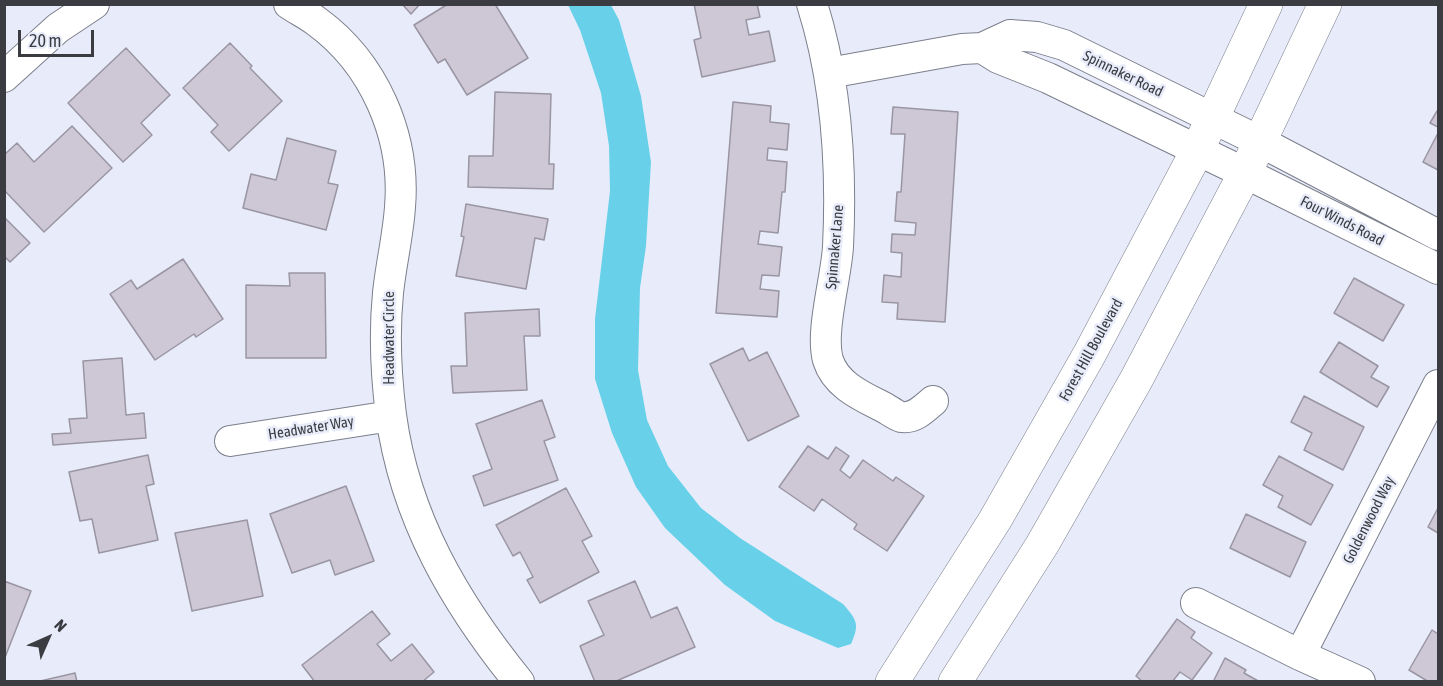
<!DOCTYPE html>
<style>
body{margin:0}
#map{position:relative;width:1443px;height:686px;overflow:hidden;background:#e8ecfa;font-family:"Asap Condensed",sans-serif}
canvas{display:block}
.frame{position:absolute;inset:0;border:6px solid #3a3c41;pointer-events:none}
.north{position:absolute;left:18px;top:608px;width:60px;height:60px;-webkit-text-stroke:4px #e8ecfa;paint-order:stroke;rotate:45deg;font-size:16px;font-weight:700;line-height:24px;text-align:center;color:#3a3c41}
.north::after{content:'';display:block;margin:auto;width:21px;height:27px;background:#3a3c41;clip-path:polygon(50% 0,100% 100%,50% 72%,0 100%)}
.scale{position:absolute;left:18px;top:30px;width:76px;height:27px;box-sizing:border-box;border:3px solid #3a3c41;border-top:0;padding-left:8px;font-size:18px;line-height:21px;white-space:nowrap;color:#3a3c41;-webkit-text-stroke:4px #e8ecfa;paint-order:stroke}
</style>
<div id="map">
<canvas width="1443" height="686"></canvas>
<div class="frame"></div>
<div class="north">N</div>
<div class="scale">20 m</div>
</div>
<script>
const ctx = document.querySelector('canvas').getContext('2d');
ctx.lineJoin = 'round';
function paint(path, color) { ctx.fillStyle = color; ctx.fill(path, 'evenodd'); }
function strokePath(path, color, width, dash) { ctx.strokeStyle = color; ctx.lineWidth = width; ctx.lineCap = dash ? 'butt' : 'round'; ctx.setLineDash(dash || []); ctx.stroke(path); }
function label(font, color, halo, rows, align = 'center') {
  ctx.font = font + ' "Asap Condensed",sans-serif'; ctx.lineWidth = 5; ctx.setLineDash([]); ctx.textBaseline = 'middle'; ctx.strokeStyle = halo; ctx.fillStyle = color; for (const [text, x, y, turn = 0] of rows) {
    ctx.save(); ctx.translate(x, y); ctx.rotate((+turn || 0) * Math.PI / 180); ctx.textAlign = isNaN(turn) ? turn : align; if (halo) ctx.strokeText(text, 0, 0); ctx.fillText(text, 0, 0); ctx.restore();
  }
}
paint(new Path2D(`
 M568 5H611L619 20 641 96 651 162 646 246 640 288 638 370 647 420 668 466 701 508 740 538 843 604C857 620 860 624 851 644L838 648 775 621 725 585 665 528 636 487 612 433 595 379V319L610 191 609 146 601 93 580 30Z`), '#68d1e9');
const building = new Path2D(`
 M402 4H420L411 14Z
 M448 4H495L528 58 467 95 445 59 438 63 414 25Z
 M694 4H757L760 17 746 20 749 35 769 31 775 61 702 77 694 40 701 38Z
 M230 43 252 66 250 68 282 101 229 151 211 132 218 125 183 88Z
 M126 48 170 95 141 123 152 135 123 162 68 103Z
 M495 92 551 94 549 164H554L553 189 468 187 469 156H493Z
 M733 102 771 106 770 122 789 124 787 150 768 148 767 160 787 162 785 192H782L778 233 760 231 758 244 782 247 779 276 762 275 760 289 779 291 777 317 716 313Z
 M893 107 958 112 945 322 897 319 898 303 882 302 884 275 901 277 902 253 891 252 892 234 915 235 916 223 895 221 897 192H901L905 134H891Z
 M1437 111H1438V127L1430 123Z
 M72 126 112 168 44 232 4 190V155L17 143 34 162Z
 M1438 133V170L1423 162Z
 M287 138 336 151 328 183 338 185 326 230 243 208 251 174 276 180Z
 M466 204 548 219 544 240 535 238 526 289 456 276 464 237 461 236Z
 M4 217 30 243 10 262 4 256Z
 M183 259 223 319 196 337 194 334 155 360 110 294 131 280 137 289Z
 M289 273H325L326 358H246V285L290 286Z
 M1354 278 1404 305 1383 341 1334 313Z
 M539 309 540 336H524L527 390 453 393 451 366H467L465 313Z
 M1339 342 1378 366 1371 377 1389 387 1377 407 1320 372Z
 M743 348 749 361 767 352 799 416 748 441 710 364Z
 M122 358 126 415 144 413 146 438 53 445 52 434 71 433 69 419 87 418 83 361Z
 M1304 396 1364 427 1343 470 1304 450 1312 433 1291 422Z
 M542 400 555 437 544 441 558 480 484 506 473 476 492 469 476 424Z
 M808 446 828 459 836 447 849 456 840 470 850 478 863 460 893 481 896 477 924 496 887 551 854 529 857 524 822 499 814 511 779 487Z
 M148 455 154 484 146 486 158 540 99 553 92 519 80 521 69 472Z
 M1279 456 1333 485 1311 525 1278 507 1283 496 1263 485Z
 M346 486 374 561 335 575 330 560 292 573 270 514Z
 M566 488 592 536 582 541 599 572 540 603 527 580 533 577 520 552 513 556 496 525Z
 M1438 508V533L1428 527Z
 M1246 514 1306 542 1290 577 1230 548Z
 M247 520 263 596 192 611 175 533Z
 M4 581 31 591 4 660Z
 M635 581 651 618 677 607 695 647 614 682H595L580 646 604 635 588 601Z
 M372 611 390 634 377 644 391 661 412 644 434 672 422 682H315L302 665Z
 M1177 619 1195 632 1191 638 1212 653 1192 680 1180 672 1172 682H1143L1136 676Z
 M1432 630 1438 634V682H1429L1409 670Z
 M1225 658 1246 670 1244 673 1260 682H1213Z
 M75 673 77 682H36Z`);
paint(building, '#cec8d6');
strokePath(building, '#9a95a2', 1.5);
const minor = new Path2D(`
 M289 4C298 10 308 15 316 21 374 63 406 136 400 207 398 236 391 264 388 293 384 333 386 375 391 415 405 518 455 603 519 682
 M812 4C837 83 842 165 838 247 836 279 820 332 828 360 836 386 864 397 885 408 890 411 897 416 901 417 914 419 924 409 933 401
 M982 48 998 58 1048 78 1245 173 1438 269
 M829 73 962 49 982 48 1010 35 1037 37 1064 45 1259 141 1438 235
 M4 77 58 28 94 4
 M230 441 391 416
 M1196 603 1300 655 1360 682
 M1300 655 1438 385`);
const major = new Path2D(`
 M892 682 995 520 1089 355 1197 151 1266 4
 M955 682 1042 545 1136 380 1245 173 1325 4`);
strokePath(minor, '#7c7f8c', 32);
strokePath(major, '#7c7f8c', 34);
strokePath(minor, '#fff', 30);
strokePath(major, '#fff', 33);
label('15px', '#3a3c41', '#e8ecfa', [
 ["Spinnaker Road",1123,74,26],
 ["Four Winds Road",1342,221,27],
 ["Spinnaker Lane",835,247,-85],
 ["Headwater Circle",389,338,-90],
 ["Forest Hill Boulevard",1091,350,-61],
 ["Headwater Way",311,428,-9],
 ["Goldenwood Way",1369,520,-63]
]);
</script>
